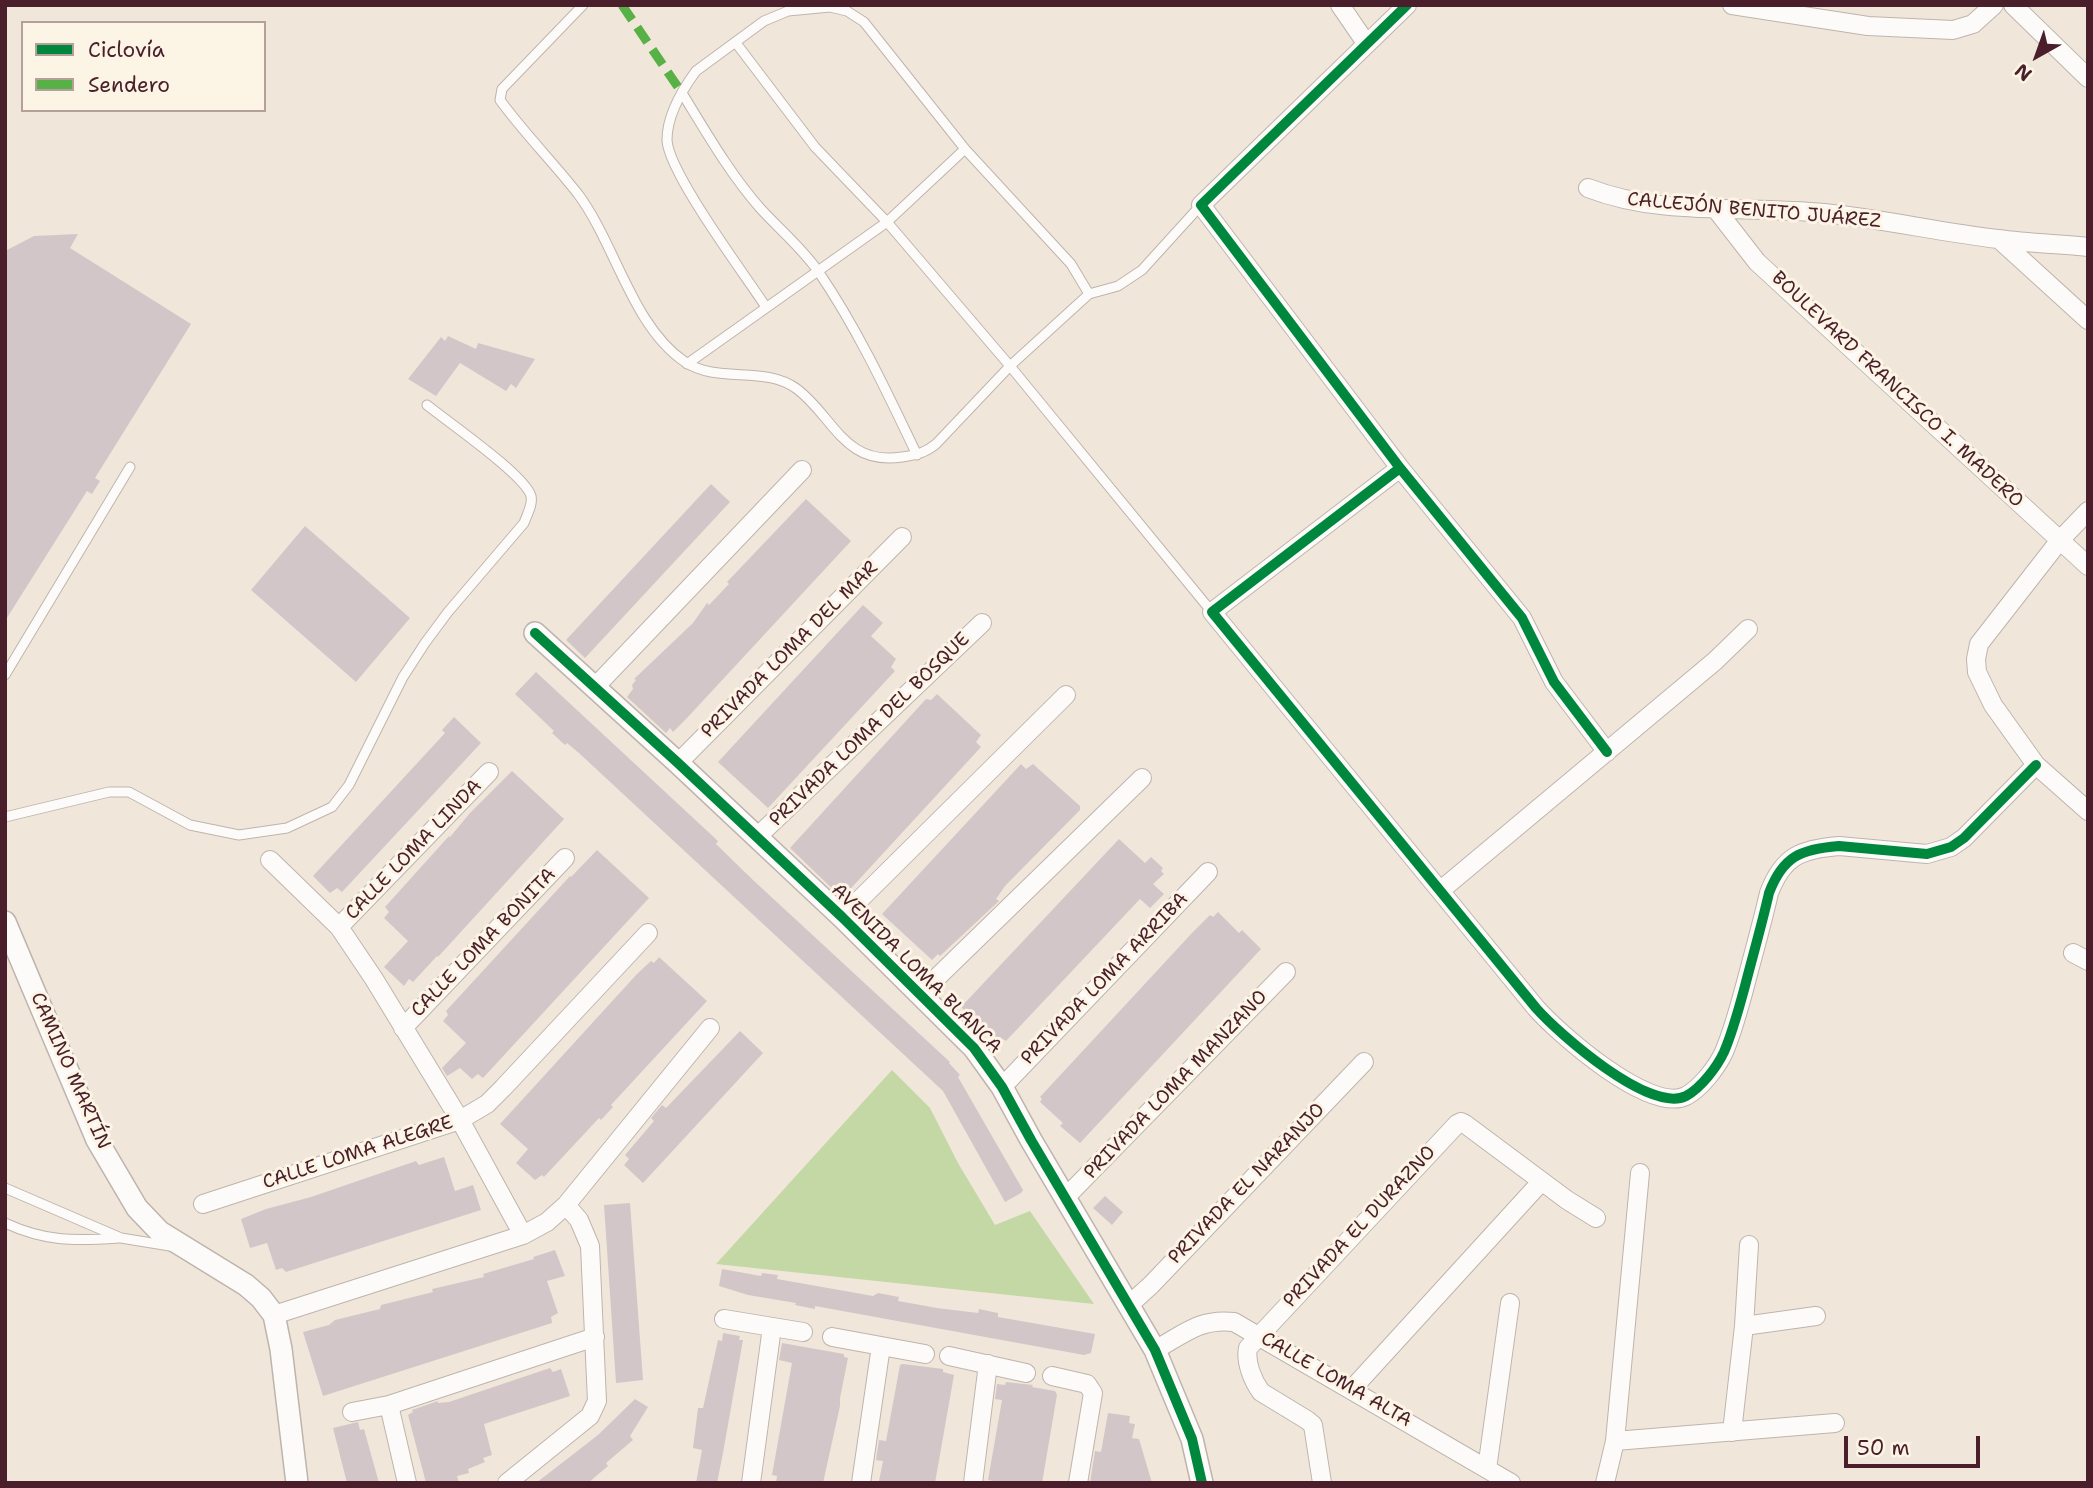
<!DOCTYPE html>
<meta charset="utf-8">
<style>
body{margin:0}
#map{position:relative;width:2093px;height:1488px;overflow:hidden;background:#f0e7da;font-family:"Shantell Sans",sans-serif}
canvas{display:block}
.frame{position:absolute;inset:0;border:7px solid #4a1f2b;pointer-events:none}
.legend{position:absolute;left:21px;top:21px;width:245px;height:91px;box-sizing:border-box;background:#fcf5e5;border:2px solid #b59f9b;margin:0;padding:9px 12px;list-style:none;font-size:21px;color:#4a1f2b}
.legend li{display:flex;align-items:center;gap:14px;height:35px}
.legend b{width:35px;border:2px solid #b59f9b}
.north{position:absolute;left:2002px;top:21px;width:70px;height:70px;-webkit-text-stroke:5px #fcf5e5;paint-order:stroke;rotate:220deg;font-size:19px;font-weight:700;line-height:28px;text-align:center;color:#4a1f2b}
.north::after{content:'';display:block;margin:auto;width:24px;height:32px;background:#4a1f2b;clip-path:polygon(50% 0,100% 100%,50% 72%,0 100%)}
.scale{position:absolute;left:1844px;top:1436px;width:136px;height:32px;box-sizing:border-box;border:4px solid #4a1f2b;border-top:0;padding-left:9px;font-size:21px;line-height:24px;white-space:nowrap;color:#4a1f2b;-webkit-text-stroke:5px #fcf5e5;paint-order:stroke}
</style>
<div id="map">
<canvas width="2093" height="1488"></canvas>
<div class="frame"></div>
<ul class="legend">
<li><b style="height:9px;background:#00873e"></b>Ciclovía</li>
<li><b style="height:9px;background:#57b146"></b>Sendero</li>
</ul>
<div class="north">N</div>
<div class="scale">50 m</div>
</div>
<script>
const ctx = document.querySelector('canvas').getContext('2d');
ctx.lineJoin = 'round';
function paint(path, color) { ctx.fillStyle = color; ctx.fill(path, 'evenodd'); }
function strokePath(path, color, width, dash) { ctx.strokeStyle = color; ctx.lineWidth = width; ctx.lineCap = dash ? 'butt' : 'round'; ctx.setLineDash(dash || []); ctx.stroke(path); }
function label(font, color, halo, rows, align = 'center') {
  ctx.font = font + ' "Shantell Sans",sans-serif'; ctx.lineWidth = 6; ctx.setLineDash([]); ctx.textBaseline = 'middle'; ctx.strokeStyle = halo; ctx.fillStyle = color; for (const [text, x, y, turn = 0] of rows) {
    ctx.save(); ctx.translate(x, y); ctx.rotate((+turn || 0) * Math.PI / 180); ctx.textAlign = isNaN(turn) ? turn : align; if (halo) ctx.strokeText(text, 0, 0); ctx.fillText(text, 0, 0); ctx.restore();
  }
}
paint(new Path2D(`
 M892 1070 930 1108 958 1163 995 1225 1030 1211 1094 1304 716 1264Z`), '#c3d8a5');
paint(new Path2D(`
 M78 234 70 248 191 324 95 478 100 481 92 494 87 491 5 621V251L34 236Z
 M448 336 476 349 478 343 535 359 516 388 511 384 506 391 460 363 436 396 408 379 441 337 445 341Z
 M711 484 730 502 585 658 566 640Z
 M806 499 851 541 687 718 673 732 670 728 666 733 627 697 633 689 632 685 636 680 634 679 693 623 707 603 709 605 729 584 727 582Z
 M305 526 410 618 356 682 251 590Z
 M863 605 883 623 871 636 896 659 891 667 895 671 768 808 718 762Z
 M536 672 718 841 716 844 753 880 950 1062 949 1063 960 1075 958 1077 1023 1190 1021 1193 1005 1202 943 1091 580 754 567 743 565 745 552 733 554 731 515 694Z
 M937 694 981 735 976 742 981 747 842 898 790 848 926 699 931 700Z
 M454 717 481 743 342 892 337 888 330 893 313 876 445 733 442 730Z
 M1021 764 1026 769 1033 764 1080 806V810L1005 886 996 899 999 901 940 956 938 954 932 960 882 914Z
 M512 771 564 819 438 957 437 956 413 982 409 979 404 986 384 967 408 941 384 918 389 912 385 907 449 836 450 837 470 813Z
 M1119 839 1145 863 1151 857 1163 868 1161 871 1164 874 1153 884 1164 894 1150 908 1140 899 1006 1041 1003 1039 1000 1042 961 1007Z
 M597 850 649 898 483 1078 478 1074 472 1079 460 1068 447 1076 442 1068 466 1043 443 1021 448 1015 446 1011 570 876 571 877Z
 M1218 912 1239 933 1242 930 1261 949 1080 1143 1060 1126 1063 1123 1040 1102 1042 1099 1040 1097 1192 933 1210 915 1213 917Z
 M659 957 707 1001 611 1105 613 1107 601 1120 599 1118 544 1177 542 1175 535 1180 516 1163 528 1149 500 1124 637 974 651 961 654 963Z
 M740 1031 763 1053 643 1183 624 1165 629 1159 625 1155 654 1121 651 1118 662 1105 666 1108Z
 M444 1157 455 1191 473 1185 481 1210 286 1272 282 1268 276 1270 267 1243 250 1248 241 1219 266 1209 311 1197 416 1161 419 1165Z
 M1105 1196 1123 1212 1112 1225 1093 1208Z
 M630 1203 643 1380 616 1383 604 1205Z
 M555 1250 565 1276 547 1281 558 1313 551 1317 552 1323 323 1396 303 1332 329 1325 335 1320 380 1309 381 1305 433 1292 432 1289 484 1277 483 1274 534 1259 533 1257Z
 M722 1269 761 1276 762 1273 778 1275 777 1279 873 1296 878 1293 899 1297 898 1301 937 1308 978 1313 979 1309 998 1313V1317L1095 1334 1091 1353 1084 1355 815 1306V1309L795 1305 796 1303 748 1295 719 1286Z
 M723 1333 740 1336 739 1340H743L723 1453 717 1483H696L702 1450 693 1448 698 1408H703L718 1340 722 1341Z
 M782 1343 844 1354V1357L848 1358 840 1398V1406L823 1483H776L777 1476 772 1475 792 1363 779 1360Z
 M903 1364 943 1369V1372L954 1375 935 1483 879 1481 883 1461 876 1460 879 1440 886 1441 900 1365Z
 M550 1368 553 1372 561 1369 570 1396 484 1424 492 1455 483 1458 485 1462 468 1469 469 1473 457 1476 459 1483H426L408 1415 413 1412 412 1410 438 1401V1403L449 1402Z
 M1006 1382 1033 1385 1032 1387 1055 1391 1057 1395 1042 1483H1002L988 1480 1002 1400 995 1399 997 1384 1005 1385Z
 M635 1399 648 1407 630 1436 633 1440 606 1463 608 1466 588 1483H536L598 1435Z
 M1108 1413 1130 1416 1129 1423 1135 1424 1132 1438 1139 1439 1152 1483H1090L1095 1451 1101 1452Z
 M358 1422 360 1430 364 1429 379 1483H347L333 1428Z`), '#d3c6c9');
const service = new Path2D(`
 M583 5 502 89 500 100C524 133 553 162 578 194 616 245 632 326 685 362 718 384 765 365 797 389 834 417 844 466 902 457 916 455 925 453 936 444L1010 366 1089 294 1118 286 1142 270 1201 205
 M736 43 815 147 887 222 1010 366 1212 612
 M682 93C706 132 730 174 760 208 779 229 801 247 818 271 857 328 887 392 917 455
 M766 307C745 275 668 172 667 140 667 116 682 90 696 71L764 21 788 11 830 7 847 11 864 22 965 149 1071 264 1089 294
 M687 364 887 222 965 149
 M5 675 130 467
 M5 817 109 792H129L190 825 239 835 287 828 332 807 349 785 403 677 425 643 448 612 524 523C527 514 533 505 531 496 525 475 448 422 427 405
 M5 1188 121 1238 170 1246
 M5 1223C46 1242 75 1241 119 1238`);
const minor = new Path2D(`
 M1340 5 1366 43
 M1407 5 1201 205 1400 468 1522 618 1554 682 1607 752
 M1732 5 1868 26 1953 30 1973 24 1994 5
 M2013 5 2088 78
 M1588 188C1662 217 1746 205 1824 213 1882 219 1940 232 1998 239 2027 243 2058 244 2088 247
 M1715 208 1757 262 2088 566
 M2000 240 2088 320
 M1400 468 1212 612 1536 1008C1559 1034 1650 1114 1686 1096 1701 1088 1717 1067 1724 1052 1733 1031 1739 1008 1745 986 1753 955 1762 924 1769 893 1783 856 1801 849 1839 846L1927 854 1951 847 1964 838 2036 765
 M2088 511 2060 540 1979 644 1976 659 1977 672 1993 705 2036 765 2088 811
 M595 687 802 470
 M678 763 902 537
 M757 837 982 623
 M270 860 339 927 374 979 460 1120 523 1235
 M1441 890 1715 661 1748 629
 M842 917 1066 695
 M339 927 489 772
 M2073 953 2088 961
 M920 994 1142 778
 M403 1028 565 858
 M1002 1087 1208 872
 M1065 1198 1286 972
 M203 1204 460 1120 487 1104 503 1088 648 933
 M566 1205 710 1028
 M1129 1305 1151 1285 1364 1062
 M274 1315 523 1235 547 1222 566 1205 579 1220 590 1246 597 1401 590 1416 507 1483
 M724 1319 803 1332
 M1744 1326 1816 1316
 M832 1337 925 1354
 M1155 1350C1184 1334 1200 1318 1234 1322L1511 1483
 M949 1356 1026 1373
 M1052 1376 1087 1384 1093 1393 1078 1483
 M1352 1389 1541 1182
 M389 1405 407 1483
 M352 1412 389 1405 595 1337
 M1732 1432 1744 1326 1749 1245
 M1615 1441 1835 1423
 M1487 1469 1510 1303
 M751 1483 772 1327
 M861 1483 881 1346
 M973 1483 988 1364
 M1322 1483 1313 1425 1307 1420 1261 1392C1253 1381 1245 1362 1248 1348L1457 1124 1461 1122 1465 1124 1567 1200 1596 1218
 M1605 1483 1615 1441 1640 1173`);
const tertiary = new Path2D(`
 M535 633 678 763 842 917 974 1048 1002 1087 1031 1140 1155 1350 1192 1439 1202 1483
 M5 922 97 1140 137 1208 160 1232 246 1285 261 1298 274 1315 281 1349 297 1483`);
strokePath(service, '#beb4ad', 11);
strokePath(minor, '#beb4ad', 20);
strokePath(tertiary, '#beb4ad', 24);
strokePath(service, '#fdfbf9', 9);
strokePath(minor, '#fdfbf9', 18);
strokePath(tertiary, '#fdfbf9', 21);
strokePath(new Path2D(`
 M622 5 682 93`), '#57b146', 9, [18, 9]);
strokePath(new Path2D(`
 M1407 5 1201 205 1400 468 1522 618 1554 682 1607 752
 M1400 468 1212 612 1536 1008C1559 1034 1650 1114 1686 1096 1701 1088 1717 1067 1724 1052 1733 1031 1739 1008 1745 986 1753 955 1762 924 1769 893 1783 856 1801 849 1839 846L1927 854 1951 847 1964 838 2036 765
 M535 633 678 763 842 917 974 1048 1002 1087 1031 1140 1155 1350 1192 1439 1202 1483`), '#00873e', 10);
label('19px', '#4a1f2b', '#fcf5e5', [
 ["CALLEJÓN BENITO JUÁREZ",1754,211,5],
 ["BOULEVARD FRANCISCO I. MADERO",1897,390,43],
 ["PRIVADA LOMA DEL MAR",790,650,-45],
 ["PRIVADA LOMA DEL BOSQUE",870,730,-44],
 ["CALLE LOMA LINDA",414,850,-46],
 ["CALLE LOMA BONITA",484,943,-46],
 ["AVENIDA LOMA BLANCA",916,969,45],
 ["PRIVADA LOMA ARRIBA",1105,979,-46],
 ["CAMINO MARTÍN",70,1071,66],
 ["PRIVADA LOMA MANZANO",1176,1085,-46],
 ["CALLE LOMA ALEGRE",358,1153,-18],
 ["PRIVADA EL NARANJO",1247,1184,-46],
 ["PRIVADA EL DURAZNO",1360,1227,-47],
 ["CALLE LOMA ALTA",1336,1380,30]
]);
</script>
